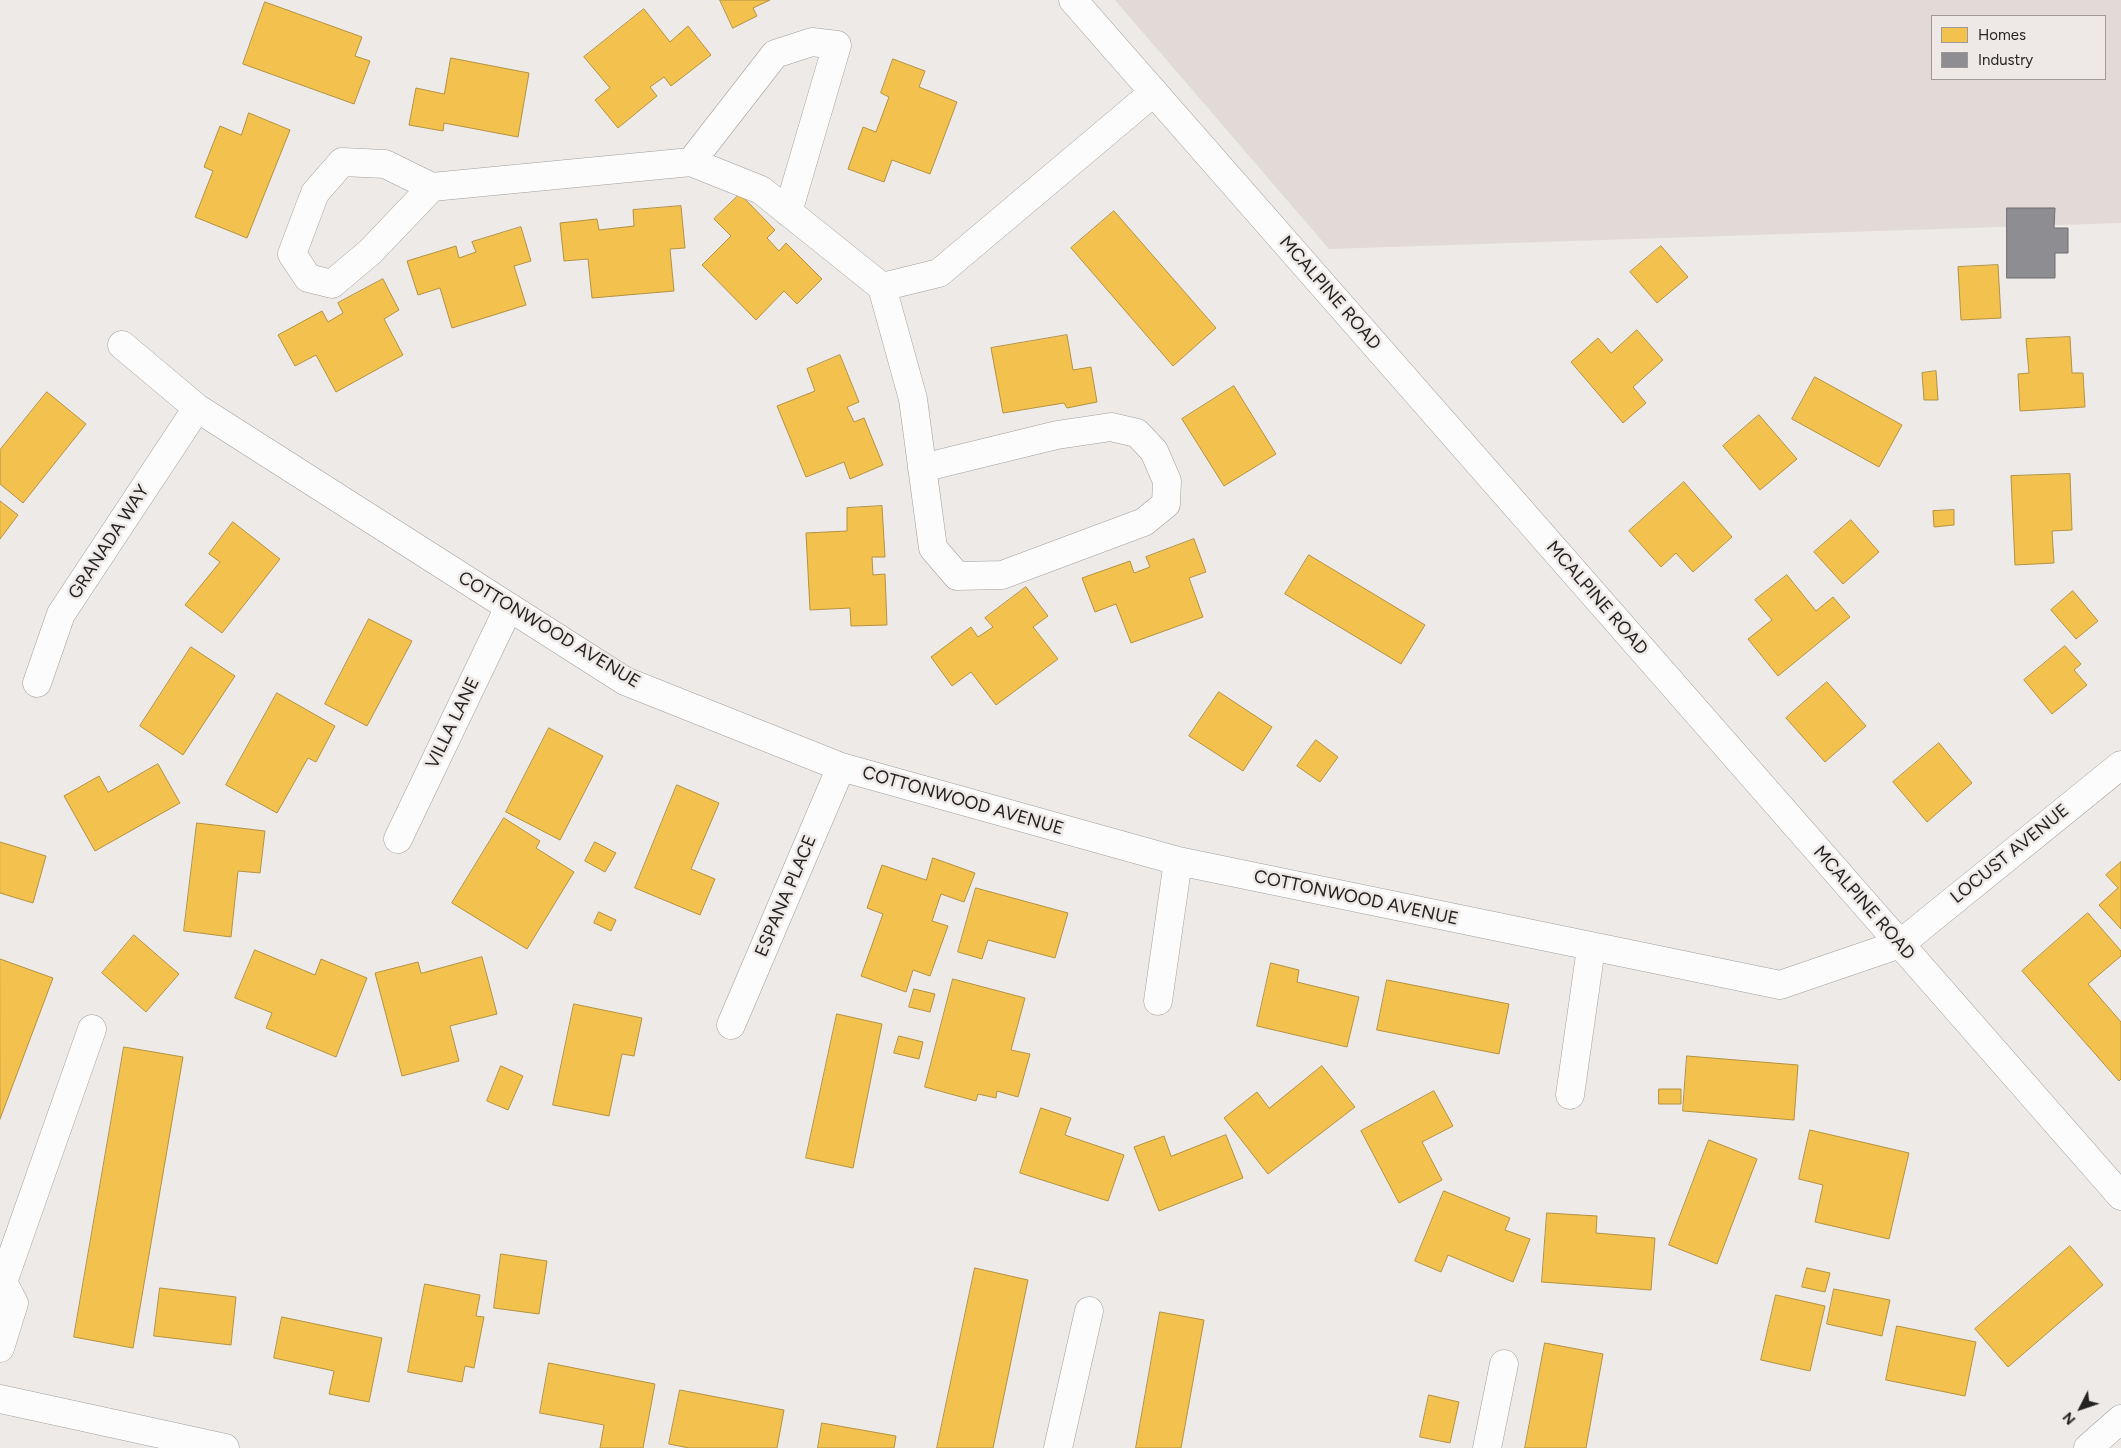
<!DOCTYPE html>
<style>
body{margin:0}
#map{position:relative;width:2121px;height:1448px;overflow:hidden;background:#edeae8;font-family:Figtree,sans-serif}
canvas{display:block}
.legend{position:absolute;left:1931px;top:15px;width:175px;height:65px;box-sizing:border-box;background:#eee9e7;border:1px solid #9d9a98;margin:0;padding:6px 9px;list-style:none;font-size:15px;color:#242322}
.legend li{display:flex;align-items:center;gap:10px;height:25px}
.legend b{width:25px;border:1px solid #9d9a98}
.north{position:absolute;left:2056px;top:1383px;width:50px;height:50px;-webkit-text-stroke:4px #eee9e7;paint-order:stroke;rotate:229deg;font-size:14px;font-weight:700;line-height:20px;text-align:center;color:#242322}
.north::after{content:'';display:block;margin:auto;width:18px;height:22px;background:#242322;clip-path:polygon(50% 0,100% 100%,50% 72%,0 100%)}
</style>
<div id="map">
<canvas width="2121" height="1448"></canvas>
<ul class="legend">
<li><b style="height:14px;background:#f2c14e"></b>Homes</li>
<li><b style="height:14px;background:#8d8d92"></b>Industry</li>
</ul>
<div class="north">N</div>
</div>
<script>
const ctx = document.querySelector('canvas').getContext('2d');
ctx.lineJoin = 'round';
function paint(path, color) { ctx.fillStyle = color; ctx.fill(path, 'evenodd'); }
function strokePath(path, color, width, dash) { ctx.strokeStyle = color; ctx.lineWidth = width; ctx.lineCap = dash ? 'butt' : 'round'; ctx.setLineDash(dash || []); ctx.stroke(path); }
function label(font, color, halo, rows, align = 'center') {
  ctx.font = font + ' Figtree,sans-serif'; ctx.lineWidth = 5; ctx.setLineDash([]); ctx.textBaseline = 'middle'; ctx.strokeStyle = halo; ctx.fillStyle = color; for (const [text, x, y, turn = 0] of rows) {
    ctx.save(); ctx.translate(x, y); ctx.rotate((+turn || 0) * Math.PI / 180); ctx.textAlign = isNaN(turn) ? turn : align; if (halo) ctx.strokeText(text, 0, 0); ctx.fillText(text, 0, 0); ctx.restore();
  }
}
paint(new Path2D(`
 M1115 0H2121V223L1329 249ZM1932 16H2105V79H1932Z`), '#e2dad6');
const homes = new Path2D(`
 M720 0H770L753 8 757 16 733 28Z
 M265 2 362 37 355 56 370 61 354 104 243 64Z
 M644 9 670 42 688 26 711 55 671 86 664 77 650 87 657 96 618 128 595 100 610 88 584 57Z
 M451 58 529 73 518 137 444 123 443 131 409 125 416 88 444 94Z
 M893 59 925 71 919 87 957 102 930 174 892 160 884 182 848 169 863 127 876 132 889 97 881 93Z
 M249 113 290 130 247 238 195 217 213 171 204 167 220 126 241 135Z
 M740 194 775 230 767 238 779 251 786 243 822 279 797 304 784 291 756 320 702 265 731 236 714 219Z
 M681 206 685 248 670 249 674 291 592 298 588 259 564 261 560 223 597 219 599 230 634 226 633 210Z
 M1114 211 1216 328 1173 366 1071 248Z
 M521 227 531 261 514 266 526 305 452 328 440 288 418 295 407 261 456 246 459 258 476 252 472 242Z
 M1661 246 1688 277 1657 303 1630 272Z
 M1998 265 2001 318 1961 320 1958 267Z
 M383 279 399 310 384 319 403 355 336 392 316 355 295 366 278 335 322 311 328 322 343 313 338 303Z
 M1637 330 1663 360 1633 387 1646 403 1623 423 1571 362 1598 338 1611 353Z
 M1067 335 1073 370 1091 367 1097 402 1067 408 1064 403 1003 413 991 348Z
 M2070 337 2072 373H2083L2085 407 2020 411 2018 374 2029 373 2026 339Z
 M840 355 859 402 847 407 854 422 864 418 883 465 850 479 844 462 806 477 777 406 815 391 807 369Z
 M1936 371 1938 400H1924L1922 373Z
 M1815 377 1902 425 1879 467 1792 419Z
 M1234 386 1276 454 1224 486 1182 419Z
 M47 392 86 424 23 503 0 484V450Z
 M1759 415 1797 459 1760 490 1723 446Z
 M2070 474 2072 530 2052 531 2054 563 2015 565 2011 476Z
 M1684 482 1732 537 1693 572 1676 553 1661 567 1629 531Z
 M0 501 18 515 0 539Z
 M882 506 885 557H872L873 575 885 574 887 625 851 626 850 608 810 610 806 533 847 531V508Z
 M1954 510V525L1934 527 1933 511Z
 M1851 520 1879 552 1843 584 1814 552Z
 M233 522 280 559 222 633 185 605 220 562 209 554Z
 M1194 539 1206 572 1189 578 1203 617 1131 643 1116 604 1095 612 1082 578 1130 561 1134 573 1150 567 1146 557Z
 M1309 555 1425 625 1401 664 1285 594Z
 M1787 575 1816 611 1833 597 1850 617 1778 676 1748 639 1772 620 1755 600Z
 M1026 587 1048 616 1033 627 1058 659 996 705 971 672 952 686 931 657 971 627 978 637 993 627 985 618Z
 M2073 591 2098 621 2076 639 2051 610Z
 M369 619 412 641 367 726 325 704Z
 M2065 646 2081 664 2074 670 2087 685 2052 714 2024 680Z
 M191 647 235 676 183 755 140 726Z
 M1827 682 1866 726 1825 762 1786 718Z
 M1219 692 1272 727 1243 771 1189 736Z
 M277 693 335 726 316 762 308 758 277 813 226 785Z
 M549 728 603 756 560 840 506 812Z
 M1316 740 1338 757 1320 782 1297 766Z
 M1939 743 1972 783 1927 822 1893 782Z
 M158 764 180 803 95 851 64 796 99 776 108 792Z
 M677 785 719 803 691 869 715 879 700 915 635 888Z
 M504 818 540 841 536 848 574 872 527 949 452 903Z
 M197 823 265 831 260 873 238 871 231 937 184 931Z
 M0 842 46 856 33 903 0 893Z
 M595 842 616 853 605 872 585 861Z
 M933 858 975 873 964 902 941 894 932 921 948 926 930 976 913 970 906 992 861 976 883 914 867 908 882 865 926 880Z
 M2121 862V929L2099 905 2118 888 2106 875Z
 M976 888 1068 913 1055 958 988 940 982 959 958 952Z
 M599 912 616 920 611 931 594 923Z
 M2088 913 2121 951V956L2088 984 2121 1022V1079L2119 1081 2022 971Z
 M134 935 179 974 146 1012 102 973Z
 M255 950 315 975 321 959 367 978 336 1057 266 1028 272 1013 235 998Z
 M482 957 497 1014 450 1026 459 1061 402 1076 375 973 418 962 421 973Z
 M0 959 53 978 0 1119Z
 M1271 963 1299 970 1297 982 1359 997 1347 1047 1257 1026Z
 M953 979 1025 998 1011 1050 1030 1054 1018 1097 997 1091 996 1098 978 1094 976 1101 925 1087Z
 M1387 980 1509 1004 1499 1054 1377 1030Z
 M914 989 935 994 930 1012 909 1007Z
 M574 1004 642 1018 634 1056 622 1054 609 1116 553 1105Z
 M837 1014 882 1024 853 1168 806 1158Z
 M899 1036 923 1042 919 1059 894 1053Z
 M124 1047 183 1057 133 1348 74 1337Z
 M1687 1056 1798 1065 1794 1120 1683 1111Z
 M501 1066 523 1076 508 1110 487 1101Z
 M1322 1066 1355 1107 1268 1174 1224 1118 1257 1092 1269 1108Z
 M1659 1089H1681V1104H1659Z
 M1434 1091 1453 1126 1422 1142 1442 1180 1399 1203 1361 1131Z
 M1041 1108 1071 1118 1065 1135 1124 1155 1108 1201 1020 1173Z
 M1810 1130 1909 1153 1889 1239 1815 1222 1823 1185 1799 1179Z
 M1226 1135 1243 1178 1159 1211 1134 1147 1164 1136 1171 1156Z
 M1709 1140 1757 1159 1717 1264 1669 1245Z
 M1444 1191 1510 1218 1505 1230 1530 1239 1513 1282 1448 1255 1441 1272 1415 1261Z
 M1547 1213 1597 1216 1596 1233 1655 1238 1651 1290 1542 1282Z
 M2070 1246 2103 1285 2008 1367 1975 1329Z
 M501 1254 547 1261 539 1314 494 1308Z
 M975 1268 1028 1280 993 1448H937Z
 M1807 1268 1830 1273 1825 1292 1802 1287Z
 M425 1284 480 1295 476 1316 484 1317 474 1368 465 1366 462 1382 408 1372Z
 M160 1288 236 1297 231 1345 154 1336Z
 M1834 1289 1890 1300 1882 1336 1827 1324Z
 M1776 1295 1825 1306 1810 1371 1761 1360Z
 M1160 1312 1204 1320 1181 1448H1136Z
 M282 1317 382 1338 369 1402 329 1394 334 1371 274 1358Z
 M1897 1326 1976 1342 1965 1396 1886 1380Z
 M1545 1343 1603 1354 1586 1448H1525Z
 M549 1363 655 1384 643 1448H600L604 1425 540 1413Z
 M680 1390 784 1410 777 1448H689L669 1444Z
 M1429 1395 1459 1402 1450 1443 1420 1437Z
 M822 1423 896 1436 894 1448H818Z`);
paint(homes, '#f2c14e');
strokePath(homes, '#b49241', 1);
const industry = new Path2D(`
 M2007 208H2055L2054 228H2068V253H2055V278H2007Z`);
paint(industry, '#8d8d92');
strokePath(industry, '#6e6d70', 1);
const minor = new Path2D(`
 M1073 0 2121 1196
 M691 162 775 54 812 42 837 45 788 212
 M432 187 370 252 332 284 308 278 292 254 315 193 342 162 385 164 432 187 691 162 761 190 882 287 939 273 1154 92
 M882 287 913 399 933 548 957 576 1002 575 1144 522 1166 504 1167 481 1154 451 1137 433 1111 427 1057 435 922 468
 M122 345 197 408 625 681 841 767 1178 861 1780 985 1900 944 2121 765
 M37 683 61 614 197 408
 M398 839 509 607
 M1158 1001 1178 861
 M731 1025 841 767
 M1570 1095 1591 948
 M3 1282 92 1029
 M0 1285 3 1282 14 1303 0 1348
 M0 1399 225 1448
 M1058 1448 1089 1311
 M1487 1448 1504 1364
 M2088 1448 2121 1419`);
strokePath(minor, '#a19f9d', 29);
strokePath(minor, '#fcfcfc', 28);
label('18px', '#242322', '#eee9e7', [
 ["MCALPINE ROAD",1330,293,49],
 ["GRANADA WAY",109,542,-57],
 ["MCALPINE ROAD",1597,598,49],
 ["COTTONWOOD AVENUE",549,630,31],
 ["VILLA LANE",453,723,-64],
 ["COTTONWOOD AVENUE",963,801,16],
 ["LOCUST AVENUE",2010,854,-39],
 ["ESPANA PLACE",786,896,-67],
 ["COTTONWOOD AVENUE",1356,898,12],
 ["MCALPINE ROAD",1864,903,49]
]);
</script>
